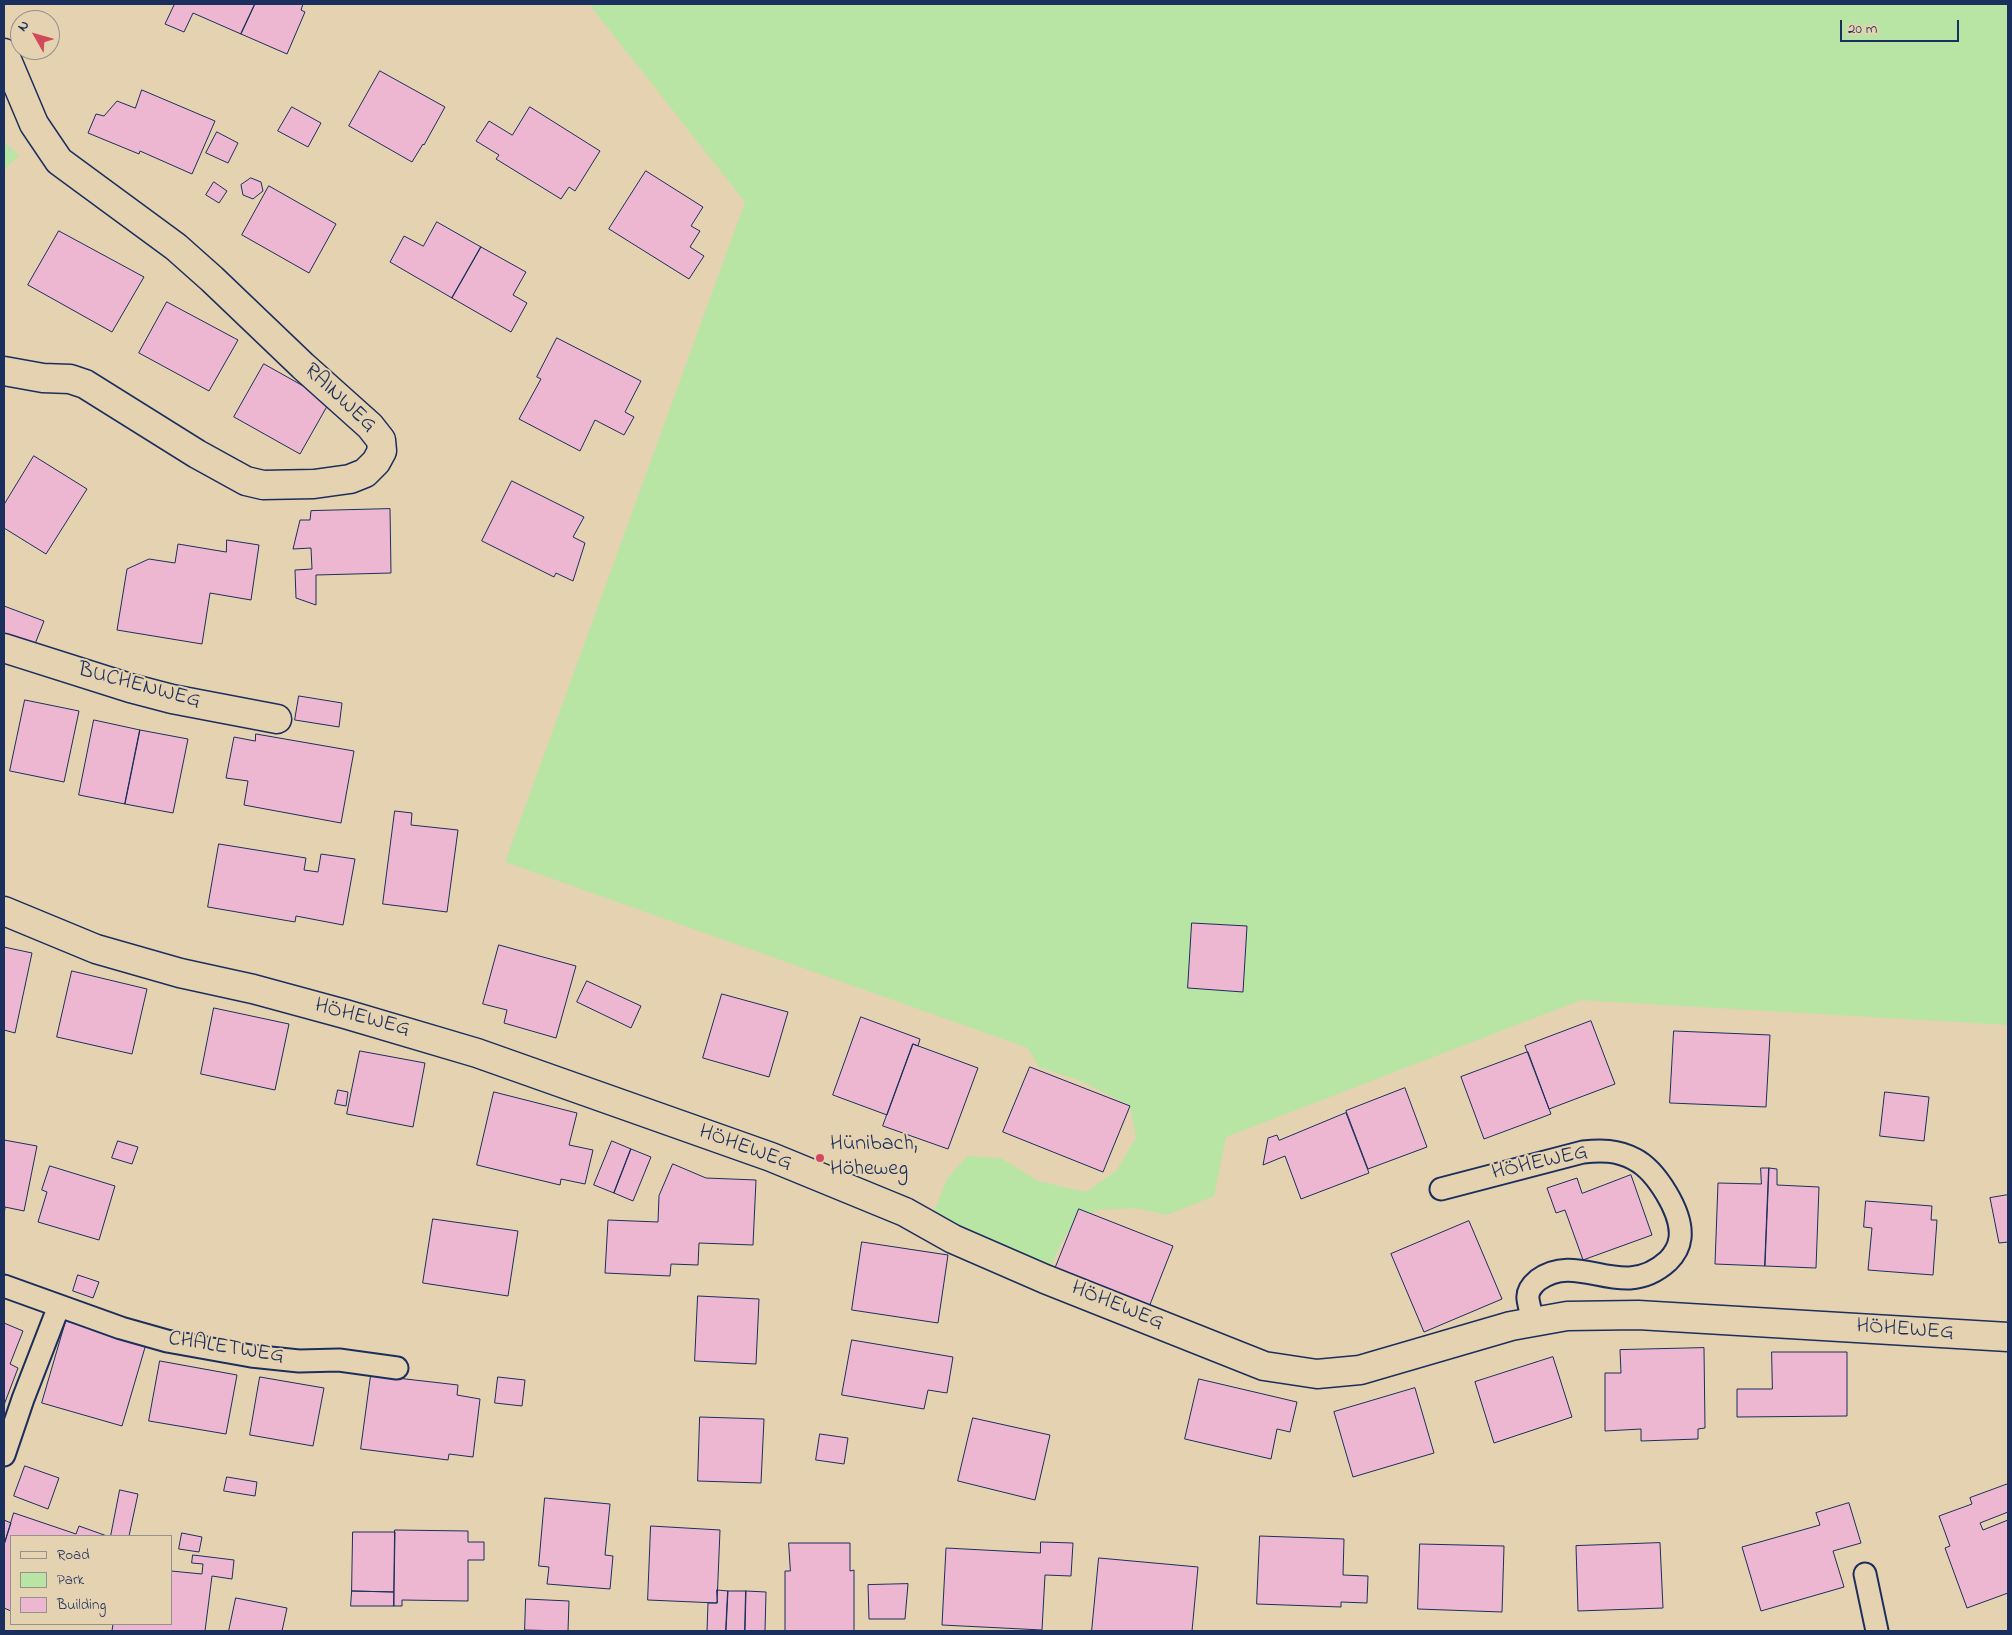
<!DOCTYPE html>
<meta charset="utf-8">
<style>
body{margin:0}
#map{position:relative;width:2012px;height:1635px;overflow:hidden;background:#e5d2b0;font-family:"Indie Flower",sans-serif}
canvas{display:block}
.frame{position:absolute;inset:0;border:5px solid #1b2f5e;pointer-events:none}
.legend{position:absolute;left:10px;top:1535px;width:162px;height:90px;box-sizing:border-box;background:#e5d2b0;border:1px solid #94918f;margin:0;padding:6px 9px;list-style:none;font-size:15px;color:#1b2f5e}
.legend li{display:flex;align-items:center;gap:10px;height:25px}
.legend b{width:25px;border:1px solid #94918f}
.north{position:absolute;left:10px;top:10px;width:50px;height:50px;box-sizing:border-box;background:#e5d2b0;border:1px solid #94918f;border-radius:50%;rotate:308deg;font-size:14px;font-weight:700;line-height:20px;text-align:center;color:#1b2f5e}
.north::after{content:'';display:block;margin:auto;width:18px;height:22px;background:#d1495b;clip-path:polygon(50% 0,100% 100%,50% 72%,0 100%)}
.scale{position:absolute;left:1840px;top:20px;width:119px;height:22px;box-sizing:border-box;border:2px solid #1b2f5e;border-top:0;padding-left:6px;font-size:15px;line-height:18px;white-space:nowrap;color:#1b2f5e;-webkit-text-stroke:4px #e5d2b0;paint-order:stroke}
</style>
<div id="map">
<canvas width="2012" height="1635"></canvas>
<div class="frame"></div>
<ul class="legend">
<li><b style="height:6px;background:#e5d2b0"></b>Road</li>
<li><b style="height:14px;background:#b8e5a3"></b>Park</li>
<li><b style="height:14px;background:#edb7d1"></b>Building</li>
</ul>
<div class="north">N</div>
<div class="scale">20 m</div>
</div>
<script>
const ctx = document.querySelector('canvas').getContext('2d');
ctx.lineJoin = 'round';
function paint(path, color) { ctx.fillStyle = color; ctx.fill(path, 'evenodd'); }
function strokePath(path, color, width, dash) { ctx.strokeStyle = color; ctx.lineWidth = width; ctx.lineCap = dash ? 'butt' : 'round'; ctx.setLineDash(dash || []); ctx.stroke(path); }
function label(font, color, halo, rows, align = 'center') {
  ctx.font = font + ' "Indie Flower",sans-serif'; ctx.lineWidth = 4; ctx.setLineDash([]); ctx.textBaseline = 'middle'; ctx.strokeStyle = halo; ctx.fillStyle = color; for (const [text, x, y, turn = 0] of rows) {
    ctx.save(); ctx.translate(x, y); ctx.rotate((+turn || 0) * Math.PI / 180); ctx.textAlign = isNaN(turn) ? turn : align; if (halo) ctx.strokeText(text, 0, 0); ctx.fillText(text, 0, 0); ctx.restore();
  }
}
paint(new Path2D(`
 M589 4H2008V1025L1581 1000 1226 1137 1214 1196 1167 1215 1136 1208 1096 1210 1065 1235 1045 1279 929 1225 947 1179 967 1156 1001 1158 1038 1181 1086 1192 1116 1171 1136 1138 1130 1106 1081 1081 1039 1067 1028 1048 505 862 745 202Z
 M4 142 19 155 4 170Z`), '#b8e5a3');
const building = new Path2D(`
 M172 4H255L241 34 193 13 184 32 165 24 174 5Z
 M255 4H303L301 10 305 12 287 54 241 34Z
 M380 71 445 107 424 145 423 144 412 162 349 126Z
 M142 90 215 121 192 174 140 151 139 154 88 133 96 114 104 116 117 101 135 108Z
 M292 107 321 123 308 147 278 131Z
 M530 107 600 151 575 191 569 187 561 199 496 159 499 155 476 141 489 121 512 135Z
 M217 132 238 143 228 163 206 153Z
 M646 171 703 207 691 226 700 231 690 247 704 256 689 279 609 229Z
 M251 178 261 182 263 191 253 199 243 195 241 185Z
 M214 182 227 191 219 203 206 195Z
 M269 186 336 224 309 273 242 235Z
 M437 222 481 247 452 298 390 262 404 236 423 246Z
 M59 231 144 277 112 332 28 285Z
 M481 247 526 272 513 295 527 303 511 332 452 298Z
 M167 302 238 340 209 391 139 353Z
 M557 338 641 381 625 412 634 417 624 435 595 420 580 451 519 419 541 379 537 377Z
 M264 364 330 401 300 454 234 417Z
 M34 456 87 489 46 554 4 528V505Z
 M512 481 584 517 573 537 585 543 573 581 556 573 554 577 482 541Z
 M390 509 391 573 316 575V605L296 598 295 570 312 569 311 548 293 549 300 520H310L311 511Z
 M227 540 259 545 251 600 210 593 202 644 117 630 127 569 149 559 175 563 178 544 226 552Z
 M4 606 44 621 35 644 4 633Z
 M299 696 342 703 339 727 295 720Z
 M25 700 79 711 64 782 10 771Z
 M94 720 140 730 125 804 79 795Z
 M140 730 188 739 173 813 125 804Z
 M256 734 354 751 341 823 244 805 248 781 226 778 234 737 255 741Z
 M395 811 412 813 411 825 458 830 447 912 383 904Z
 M219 844 306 858 304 870 318 872 321 854 355 859 343 925 296 916 295 922 208 907Z
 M1192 923 1247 926 1243 992 1188 988Z
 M499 945 576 966 556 1038 504 1023 507 1010 483 1004Z
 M4 947 32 953 15 1033 4 1030Z
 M72 971 147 989 132 1054 57 1037Z
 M587 981 641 1006 631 1028 577 1002Z
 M722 994 788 1012 769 1077 703 1058Z
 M214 1008 289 1024 275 1090 201 1074Z
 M861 1017 920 1039 918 1046 913 1044 887 1115 833 1095Z
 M1591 1021 1615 1084 1549 1109 1525 1046Z
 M1674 1031 1770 1035 1766 1107 1670 1103Z
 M913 1044 978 1068 948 1149 883 1126Z
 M360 1051 425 1063 413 1127 347 1114Z
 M1528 1052 1551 1114 1484 1139 1461 1077Z
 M1030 1067 1130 1106 1103 1172 1003 1132Z
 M1405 1088 1427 1147 1368 1169 1346 1111Z
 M338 1090 348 1092 346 1106 335 1104Z
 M494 1092 577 1113 569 1145 593 1150 585 1184 561 1179 560 1185 477 1165Z
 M1885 1092 1929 1097 1924 1141 1880 1136Z
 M1346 1113 1369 1173 1301 1199 1285 1156 1263 1165 1268 1138 1277 1135 1279 1140Z
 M4 1140 37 1146 24 1211 5 1207 4 1216Z
 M118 1141 138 1147 132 1164 112 1158Z
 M612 1141 631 1149 614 1193 594 1185Z
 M631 1149 651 1157 633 1201 614 1193Z
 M673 1164 706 1178 756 1180 753 1245 699 1243 698 1265 671 1264 670 1276 605 1273 608 1220 658 1222 659 1196Z
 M50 1166 115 1186 99 1240 38 1222 47 1192 42 1190Z
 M1761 1168H1769L1765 1266 1715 1264 1718 1183 1761 1184Z
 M1769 1168 1777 1169V1185L1819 1187 1816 1268 1765 1266Z
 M1631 1175 1652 1235 1583 1260 1565 1210 1556 1213 1547 1188 1577 1178 1582 1193Z
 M2008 1195V1242L1999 1243 1990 1198Z
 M1866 1201 1932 1206 1931 1220H1937L1933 1275 1868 1270 1872 1228 1864 1227Z
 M1079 1209 1173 1246 1149 1307 1055 1269Z
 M433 1219 518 1231 508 1296 423 1283Z
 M1469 1221 1502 1299 1424 1332 1391 1254Z
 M862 1242 948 1255 938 1323 852 1310Z
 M78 1275 99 1282 93 1298 73 1291Z
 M698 1296 759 1299 756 1364 695 1361Z
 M66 1321 146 1344 122 1426 42 1403Z
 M4 1323 23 1331 10 1364 18 1368 4 1405Z
 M852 1340 953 1357 947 1393 928 1390 924 1409 842 1395Z
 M1704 1348 1705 1428 1698 1429V1439L1641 1441V1429L1605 1431V1373H1621L1620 1350Z
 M1772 1352H1847V1416L1737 1417V1389H1772Z
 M1553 1357 1572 1417 1494 1443 1475 1382Z
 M160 1361 237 1375 226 1434 149 1421Z
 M371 1375 458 1385 457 1395 480 1399 473 1457 449 1454 448 1460 361 1449Z
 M260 1377 324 1388 313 1446 250 1435Z
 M498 1377 525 1380 522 1406 495 1403Z
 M1199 1379 1297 1402 1290 1432 1277 1429 1271 1459 1185 1439Z
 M1415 1388 1434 1453 1353 1477 1334 1412Z
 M700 1417 764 1419 761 1483 698 1481Z
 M973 1418 1050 1435 1035 1500 958 1481Z
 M820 1434 848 1438 844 1464 816 1460Z
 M25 1466 59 1478 48 1509 14 1496Z
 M227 1477 257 1482 255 1496 224 1491Z
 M2008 1484V1512L1980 1523 1983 1530 2008 1520V1593L1967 1608 1945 1548 1950 1546 1939 1516 1972 1504 1970 1498Z
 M120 1490 138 1494 129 1536H111Z
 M545 1498 610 1504 605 1555 613 1556 610 1589 547 1584 549 1567 539 1566Z
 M1849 1503 1861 1543 1833 1551 1844 1587 1761 1611 1742 1547 1820 1525 1816 1513Z
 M14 1513 76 1534 79 1526 107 1536H11V1611L4 1608V1545Z
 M4 1520 11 1523 4 1545Z
 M651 1526 720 1530 717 1603 648 1600Z
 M395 1530 468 1531V1542H484V1560H468V1601L402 1600V1606H394Z
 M353 1532H395L394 1592 352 1591Z
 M182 1533 202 1537 199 1552 179 1549Z
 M1260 1536 1344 1539 1343 1575 1368 1576 1367 1603 1341 1602V1607L1257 1604Z
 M1041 1542 1073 1543 1071 1576 1045 1575 1042 1630 942 1625 946 1548 1040 1553Z
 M789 1543H850V1571L854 1570V1631H785V1571H790Z
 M1660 1543 1663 1608 1578 1611 1576 1546Z
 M1420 1544 1504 1546 1502 1612 1418 1609Z
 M193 1555 234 1560 232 1579 212 1576 205 1631H112L113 1624H171V1571L202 1574 203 1564 192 1563Z
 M1099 1558 1198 1567 1192 1631H1092Z
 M908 1584 905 1619H869L868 1585Z
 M717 1590 728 1591 726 1631H707L708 1603H717Z
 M352 1591 394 1592V1606H351Z
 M728 1591H746L745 1631H726Z
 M746 1591 766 1592 765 1631H745Z
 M236 1598 287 1608 282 1631H229Z
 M526 1599 569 1601 568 1631 525 1630Z`);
paint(building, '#edb7d1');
strokePath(building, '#1b2f5e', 1);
const lane = new Path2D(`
 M1441 1189 1583 1152C1601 1150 1617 1150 1634 1159 1656 1170 1683 1213 1680 1238 1679 1247 1674 1255 1668 1261 1657 1271 1645 1277 1630 1278 1598 1280 1568 1258 1538 1280 1532 1285 1527 1292 1528 1299 1529 1307 1532 1315 1533 1322
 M4 1286 121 1328 167 1341 251 1356 299 1361 339 1360 397 1368
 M4 1455 23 1399 59 1306
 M1865 1574 1877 1631`);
const street = new Path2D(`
 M4 53 34 124 59 161 176 247 212 279 303 366 370 426 381 440 382 451 376 462 365 473 350 479 314 484 263 485 246 481 197 454 85 384 70 379 43 378 4 371
 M4 648 130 688 172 699 277 719
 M4 911 96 949 180 973 253 989 345 1014 477 1053 771 1157 905 1212 953 1239 1045 1279 1264 1366 1317 1374 1360 1370 1511 1326 1567 1316 1638 1315 2008 1337`);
strokePath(lane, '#1b2f5e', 25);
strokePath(street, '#1b2f5e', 31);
strokePath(lane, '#e5d2b0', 21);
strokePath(street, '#e5d2b0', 28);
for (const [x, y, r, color] of [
 [820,1158,5,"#d1495b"]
]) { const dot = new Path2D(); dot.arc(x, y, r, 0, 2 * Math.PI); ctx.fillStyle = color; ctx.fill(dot); strokePath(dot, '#e5d2b0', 2); }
label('22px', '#1b2f5e', '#e5d2b0', [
 ["RAINWEG",339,399,43],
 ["BUCHENWEG",139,687,15],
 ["HÖHEWEG",362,1019,15],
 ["HÖHEWEG",745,1149,20],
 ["HÖHEWEG",1540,1164,-13],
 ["HÖHEWEG",1117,1307,22],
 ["HÖHEWEG",1905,1331,4],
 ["CHALETWEG",226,1349,9]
]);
label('22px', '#1b2f5e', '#e5d2b0', [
 ["Hünibach,",830,1145],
 ["Höheweg",830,1170]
], 'left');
</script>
